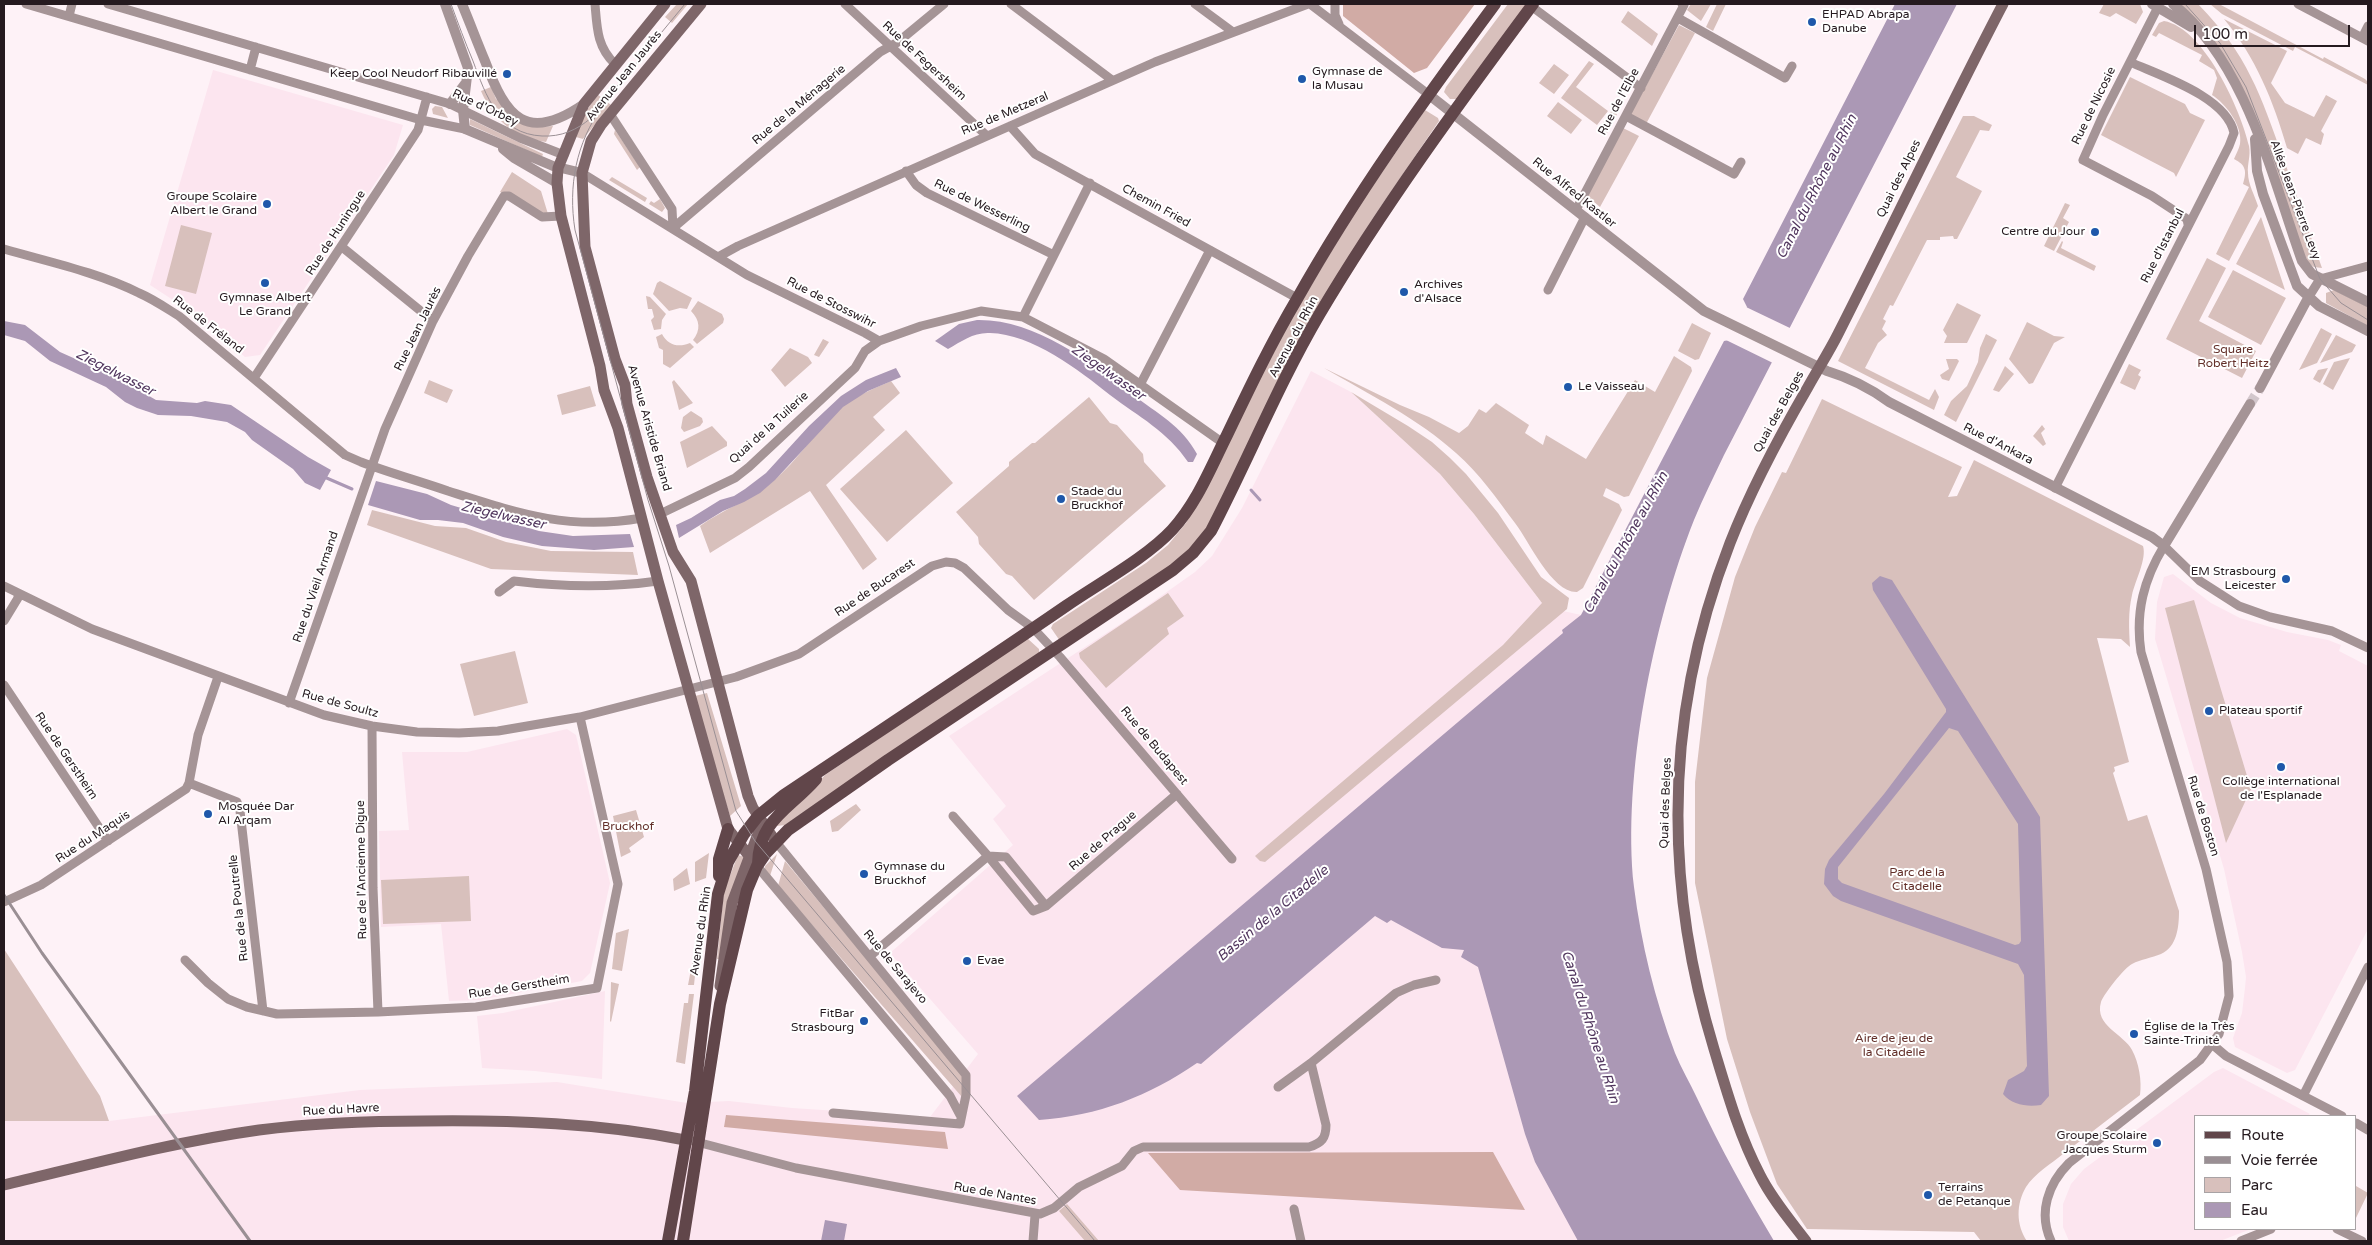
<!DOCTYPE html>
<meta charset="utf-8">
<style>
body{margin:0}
#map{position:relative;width:2372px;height:1245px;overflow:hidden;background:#fef2f7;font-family:"Varela Round",sans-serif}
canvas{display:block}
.frame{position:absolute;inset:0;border:5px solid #251a1f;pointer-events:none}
.legend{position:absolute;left:2194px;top:1115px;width:162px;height:115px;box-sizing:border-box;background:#fff;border:1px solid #a8a3a5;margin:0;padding:6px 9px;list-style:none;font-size:15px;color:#251a1f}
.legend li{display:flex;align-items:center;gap:10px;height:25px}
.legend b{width:25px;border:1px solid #a8a3a5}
.scale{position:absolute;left:2194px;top:25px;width:156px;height:22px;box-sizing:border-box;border:2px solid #251a1f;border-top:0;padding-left:6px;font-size:15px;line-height:18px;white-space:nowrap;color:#251a1f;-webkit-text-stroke:4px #fff;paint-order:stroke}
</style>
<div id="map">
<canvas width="2372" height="1245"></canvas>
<div class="frame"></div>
<ul class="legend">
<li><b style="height:6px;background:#61464a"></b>Route</li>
<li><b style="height:6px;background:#9a8f94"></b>Voie ferrée</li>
<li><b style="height:14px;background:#d8c0bc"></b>Parc</li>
<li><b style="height:14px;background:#ab98b5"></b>Eau</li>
</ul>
<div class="scale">100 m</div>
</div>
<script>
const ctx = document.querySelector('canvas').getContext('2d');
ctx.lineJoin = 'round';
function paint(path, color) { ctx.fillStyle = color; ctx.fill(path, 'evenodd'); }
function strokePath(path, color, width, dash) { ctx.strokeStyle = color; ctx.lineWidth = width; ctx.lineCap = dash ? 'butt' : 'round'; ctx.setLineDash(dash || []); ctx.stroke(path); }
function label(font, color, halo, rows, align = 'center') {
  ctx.font = font + ' "Varela Round",sans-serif'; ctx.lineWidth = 4; ctx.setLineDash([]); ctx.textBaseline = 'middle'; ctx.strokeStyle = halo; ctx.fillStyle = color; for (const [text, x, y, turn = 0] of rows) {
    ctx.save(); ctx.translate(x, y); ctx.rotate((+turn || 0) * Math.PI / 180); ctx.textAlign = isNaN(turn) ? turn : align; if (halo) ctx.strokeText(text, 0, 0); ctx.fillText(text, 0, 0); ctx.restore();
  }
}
paint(new Path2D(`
 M213 70 403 125 394 155 260 355 245 357 193 313 150 285Z
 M1311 371 1351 392 1440 474 1474 514 1545 607 1581 615 1578 1241H4V1121H109L360 1090 557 1082 687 1103 729 1101 792 1108 930 1117 978 1054 890 953 1013 845 993 819 1006 806 949 736 1137 613 1195 572 1212 556 1242 508Z
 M2173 574 2211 603 2240 618 2287 632 2328 640 2341 645 2339 651 2368 666V929L2295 1070 2287 1073 2235 1047 2233 1038 2242 1013 2245 988 2246 977 2242 952 2224 869 2155 639 2157 602 2164 577Z
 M567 729 576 735 610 883 590 973 582 981 479 1000 449 1001 441 924 381 927 379 831 409 830 402 752H467Z
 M605 991 602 1079 535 1071 482 1068 477 1016 503 1013Z
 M2223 1068 2310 1114 2308 1116H2196V1229H2251L2220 1241H2069L2063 1227V1204L2071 1184 2084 1169 2214 1072Z`), '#fce5ef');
paint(new Path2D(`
 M677 4H688L672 23 665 17Z
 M1508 4H1528L1457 99H1450L1444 92 1446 87Z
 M1691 4H1711L1701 21 1687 10Z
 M1717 4H1726L1713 31 1706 27Z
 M2104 4H2140L2143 12 2136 24 2116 13 2110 17 2099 13Z
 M2180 4H2198C2248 55 2260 94 2284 160 2297 196 2309 232 2322 268L2314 267 2305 260 2254 116Z
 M2210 4H2219L2323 59 2324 57 2365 79 2368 82V85L2295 47 2293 51 2222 14Z
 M1628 11 1658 34 1652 46 1621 22Z
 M2224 19 2287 51 2271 83 2285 103 2314 117 2326 95 2337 101 2321 131 2324 134 2321 145 2306 138 2298 154 2287 148C2273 100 2256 58 2224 19Z
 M2164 21C2204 28 2241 110 2249 146 2251 156 2247 164 2248 173 2248 184 2255 196 2258 206L2229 261 2216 254 2249 187 2243 184C2247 171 2246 165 2234 159 2236 154 2239 149 2240 144 2243 126 2226 104 2212 95L2217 78 2214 70 2199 61 2202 55 2159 33 2156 37 2152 35 2159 23Z
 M1679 25 1695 33 1646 124 1630 115Z
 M1589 61 1594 64 1576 87 1608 111 1597 125 1561 98Z
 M1554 64 1569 75 1554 94 1539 83Z
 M2130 77 2185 104 2190 113 2205 120 2176 177 2174 173 2101 135Z
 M491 87 496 99 539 127 553 126 546 142C514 138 493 119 481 91Z
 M597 94 611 105 583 139 576 137 584 115Z
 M1558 102 1582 120 1571 134 1547 116Z
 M435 106 442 107 448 118 433 114 432 109Z
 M1425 110 1438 118 1439 121 1373 218 1341 270 1213 519 1197 542 1171 567 1060 641 1051 628 1053 624 1146 563 1168 545 1186 523 1291 319 1356 210Z
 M1612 110 1617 114 1607 133 1600 127Z
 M1963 116H1974L1992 125 1989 131 1980 130 1956 177 1982 191 1957 239H1954L1953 236 1940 237V240H1927L1893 306 1890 305 1883 319 1886 321 1882 329 1887 335 1878 343 1865 368 1929 400 1935 389 1939 397 1934 410 1838 361Z
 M470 119 543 154 542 157 470 125Z
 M1623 128 1639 136 1600 207 1586 195Z
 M615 130 640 167 637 170 614 134Z
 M512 172 541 191 548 214 542 215 500 192Z
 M612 177 647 198 645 202 609 180Z
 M660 199 665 208 662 212 649 204 651 201 654 203Z
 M2065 203 2070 205 2063 218 2069 222 2054 251 2044 246Z
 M2261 217 2285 290 2236 264Z
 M181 225 212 233 196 294 165 286Z
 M2062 241 2063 242 2061 248 2096 266 2094 271 2056 252Z
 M2207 258 2226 268 2199 321 2256 351 2242 378 2166 339Z
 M2233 270 2286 298 2261 345 2208 317Z
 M660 281 692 298 687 309 680 308 669 311 653 294 657 283Z
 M2334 290 2368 307V326L2326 303V293Z
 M646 296 650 297 666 314 662 320 661 329 654 330 651 320 654 317 652 309H648Z
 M698 301 722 314 724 319 723 323 697 344 693 340C701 330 700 320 691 311Z
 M1957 303 1981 315 1967 343H1944L1947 336 1943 330Z
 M2027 322 2054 336 2065 337 2054 343 2033 383 2029 384 2009 359Z
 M1692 323 1711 333 1699 359 1695 360 1678 351Z
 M2321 328 2332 334 2317 363 2299 370Z
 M662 334C668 345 678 348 690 343L694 347 670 368 663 364V350L659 348 656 337Z
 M1986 334 1997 340 1956 422 1944 415 1951 401 1967 386 1978 362 1980 348Z
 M2336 335 2356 345 2352 352 2320 363Z
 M823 339 829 342 819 357 814 355Z
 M790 348 808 357 812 363 785 387 771 370Z
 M1674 356 1691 367 1692 371 1629 496 1624 497 1606 488 1603 496 1619 504 1622 510 1583 588 1577 592C1552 593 1529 541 1515 523 1497 499 1479 473 1456 453 1420 420 1367 393 1324 368L1400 405 1429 417 1459 433 1468 426 1479 409 1486 413 1496 403 1529 425 1525 433 1543 445 1546 435 1586 459 1635 380 1655 392Z
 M2350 358 2333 390 2323 384 2334 362Z
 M1946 359H1957L1959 361 1949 381 1942 379 1940 375 1949 369Z
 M2129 364 2141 370 2138 375 2141 377 2135 390 2120 383Z
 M2005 366 2014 374 1999 392 1993 390Z
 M2328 368 2320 383 2313 379 2318 370Z
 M429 380 453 390 447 403 424 393Z
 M674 380 693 403 679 410 672 382Z
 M891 381 900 393 873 417 885 430 826 485 877 559 863 570 810 491 710 553 700 526C723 509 750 501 772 482 799 460 817 428 843 406 858 395 875 388 891 381Z
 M590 386 596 406 562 415 557 395Z
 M1351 392 1408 426 1432 442 1450 458 1466 474 1498 513 1541 577 1569 598 1567 609 1265 862 1260 861 1255 856 1503 645 1542 603 1474 514 1440 474Z
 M1089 397 1110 423 1117 425 1143 454 1144 462 1166 486 1034 600 1012 576 1006 574 979 544 978 537 956 512 1009 466V462L1032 443H1035Z
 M1822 399 1962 467 1948 497 1957 496 1974 460 2143 546C2147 559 2135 581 2132 595 2128 612 2129 629 2130 647L2121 639 2097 638 2129 762 2114 767 2115 771 2113 773 2128 821 2147 815 2179 911C2179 927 2177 947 2161 954 2152 958 2141 959 2132 964 2124 968 2104 994 2101 1002 2094 1026 2124 1034 2132 1050 2139 1063 2142 1081 2140 1095 2114 1115 2089 1134 2063 1154 2052 1163 2034 1174 2026 1187 2016 1204 2016 1225 2027 1241H1981L1974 1232 1807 1229 1777 1184 1750 1112 1727 1039 1695 883V782L1707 678 1735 577 1755 527 1782 472 1786 473Z
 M691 411 702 418 703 422 700 426 684 432 681 428 683 417Z
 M2042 425 2045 429 2041 433 2046 444 2043 446 2033 436Z
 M712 426 727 442V446L687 468 680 442Z
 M906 430 953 483 887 542 840 489Z
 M372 510 435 526 466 528 506 542 551 551 633 552 638 575 491 569 367 525Z
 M1168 593 1184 616 1167 628 1169 634 1106 688 1080 658 1079 653Z
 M2194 600 2251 789 2226 843 2165 608Z
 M1027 638 1039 649V653L785 825 777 826 776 820 807 795 825 775Z
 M515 651 528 703 474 716 460 664Z
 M707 693 741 806 730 816 691 697Z
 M856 804 861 810 838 831 832 832 830 821Z
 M636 810 644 837 629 848 631 852 621 857 613 816Z
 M709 853 706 878 695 882V862Z
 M777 854 770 876 765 873V866Z
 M738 855 744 857 720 959H717L724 891Z
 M785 861 962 1073V1097L778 886Z
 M687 868 690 884 674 891 673 879Z
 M469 876 471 921 383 924 381 880Z
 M629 929 622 971 612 969 616 933Z
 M697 938H699L694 985H688Z
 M4 949 100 1096 109 1121H4Z
 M611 982 619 984 611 1022 610 1021Z
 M689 994H694L685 1064 676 1062 684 1003H688Z
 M2356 1186 2368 1193 2356 1218Z
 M1067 1204 1099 1241H1085L1059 1211Z`), '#d8c0bc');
paint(new Path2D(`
 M1343 4H1475L1427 68 1414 73 1343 16Z
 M726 1115 945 1132 948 1149 724 1127Z
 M1493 1152 1525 1210 1180 1190 1148 1153Z`), '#d1aba5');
paint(new Path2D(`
 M1895 4H1957L1724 455C1714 476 1703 498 1694 520 1653 623 1622 777 1634 887 1641 943 1655 1000 1675 1053 1681 1068 1690 1083 1697 1098 1720 1147 1746 1194 1774 1241H1578L1535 1162 1525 1134 1478 967 1461 957 1464 950 1442 948 1391 920 1387 923 1375 916 1201 1064 1197 1063C1149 1096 1098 1116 1039 1120L1017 1096 1563 633 1562 630 1581 615 1724 341 1729 340 1747 307 1743 299Z
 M977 320C1035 319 1089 361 1133 395 1157 413 1182 426 1197 454L1193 462H1188C1167 431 1139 417 1110 395 1079 370 1032 334 990 333 974 332 962 341 948 349L935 341 959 324Z
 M4 321 25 325 60 352 118 378 156 400 197 403 205 401 231 405 308 457 331 470 320 490 305 483 293 469 252 440 245 432 227 422 191 416 158 415 137 408 125 402 106 387 50 361 25 341 4 335Z
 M896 368 901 377 868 391 843 407 775 480 760 493 744 502 723 511 679 538 676 525 691 518 720 500 734 496 745 489 766 473 809 426 841 396 866 380Z
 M376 481 427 494 451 505 539 531 573 536 630 534 634 547 594 550 542 546 503 537 463 523 438 520H420L368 505Z
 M1880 576 1892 580 2040 817 2049 1096 2041 1105C2027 1107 2012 1105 2003 1094L2008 1080 2024 1071 2027 1066 2024 975 2018 964 1841 901 1833 896 1824 884 1825 869 1829 860 1884 794 1946 712V709L1873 590 1872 583ZM1949 728 1958 731 2018 824 2021 941 2019 944 2015 945 1842 883 1838 879V867Z
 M825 1220 847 1224 844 1241H821Z`), '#ab98b5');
paint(new Path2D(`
 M1740 299 1746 307 1792 329 1775 364 1726 340H1721L1727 338 1744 306Z`), '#fef2f7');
strokePath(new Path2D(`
 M322 476 352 489
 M1251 490 1260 500`), '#ab98b5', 3);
strokePath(new Path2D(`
 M2250 404 2260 388`), '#d3c7cc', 10, [10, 5]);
strokePath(new Path2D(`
 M26 4 421 120 465 129
 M108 4 450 104 520 138 564 155
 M595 4C597 28 597 47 615 64
 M845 4 986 135
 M1011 4 1112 80
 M1195 4 1233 32
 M1310 4 1428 94
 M1335 4V15L1339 24
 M2298 4 2368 41
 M1531 6 1641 88
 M2158 7 2103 115 2083 160 2152 196 2187 219 2188 224
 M69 16 72 4
 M1678 18 1785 78 1792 66
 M2362 38 2368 26
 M250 70 256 47
 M610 114 672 209 673 228
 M1626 116 1734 174 1741 162
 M1010 126 1035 154 1297 298
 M906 171 916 185 927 193 1054 255
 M582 173 747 275 865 333 879 341 921 326 981 311 1023 317 1104 359 1223 443
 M1576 210 1684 5 1682 4
 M673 228 880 52 898 42 944 4
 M342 247 433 321
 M4 249C49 262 97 272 139 293 153 299 166 308 179 316L345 455 361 462C390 473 419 481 448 491 517 513 568 531 642 518
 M718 257 738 246 1155 62 1308 4
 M1548 290 1585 217
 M2308 298 2320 279 2368 266
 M1023 317 1090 183
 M254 378 418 130 427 97
 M1140 385 1210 250
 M2055 488 2229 146 2234 133C2227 97 2161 76 2130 62
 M660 514 735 478 749 467 855 368 865 351 879 341
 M4 586 92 629 324 715 372 726 417 732 459 733 498 731 580 717 736 677 799 654 932 566 946 562 955 563 964 568 1008 610 1033 628 1060 657 1232 859
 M499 592 514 581C563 587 609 588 658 581
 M4 621 18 598V593
 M4 685 108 841
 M289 703 385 429 433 321 468 256 504 196H509L542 217 561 216
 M372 726 373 888 378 1012
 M189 783 237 802 240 811 263 1011
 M776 842 966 1075V1095L960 1124 833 1113
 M757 866 950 1096 960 1115
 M4 902 41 885 186 789 189 783 198 735 218 677
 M1046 906 1006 857 988 856 1033 911 1046 906 1177 794
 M870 956 988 856 953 816
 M185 960 208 983 228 999 247 1007 277 1014 378 1012 476 1007 597 988 618 884 580 717
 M2213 1045 2226 1056 2342 1116
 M1278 1087 1311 1063 1396 993 1414 985 1436 980
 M2303 1096 2368 967
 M2356 1123 2368 1130
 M693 1141 796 1168 1040 1214 1054 1208 1079 1187 1122 1166 1134 1151 1143 1147H1309C1322 1143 1326 1138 1326 1125L1311 1063
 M1294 1209 1301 1241
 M2337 1229 2362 1241
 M1033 1241 1035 1215
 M2051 1241C2038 1213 2048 1184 2069 1163L2200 1060 2219 1034 2229 996 2227 962 2206 869 2141 652C2135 612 2144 579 2164 546L2200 581 2239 606 2270 617 2332 631 2368 648
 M2241 1241 2271 1229`), '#a59496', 9);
strokePath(new Path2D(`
 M445 4 468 68 463 110 465 129 553 166 582 173
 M462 4C470 23 477 42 485 61 506 117 526 144 584 104
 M2152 4 2191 27
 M2173 4C2246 62 2272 177 2302 261L2312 274 2368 302
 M1428 94 1704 311 1827 371C1850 378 1870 388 1889 402L2152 537 2164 546 2250 404
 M450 104 465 84
 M2255 139 2257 171 2263 194 2297 286 2319 306 2368 331
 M503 149 514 158 557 183
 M2260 388 2308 298`), '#a59496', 10);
strokePath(new Path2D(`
 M665 4 584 104 558 168 557 183 561 216 600 366 604 390 618 428 658 581 728 829 757 866
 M701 4 601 125 591 141 582 173 585 247 615 359 625 385 627 404 647 477 673 552 691 581 748 796 753 808 776 842
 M720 986 732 903 758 834V816
 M4 1185C88 1165 173 1142 259 1130 314 1123 370 1121 425 1121 512 1120 600 1123 685 1140
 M1806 1241C1790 1220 1772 1199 1760 1175 1739 1135 1727 1092 1714 1049 1662 878 1665 710 1730 543 1751 489 1779 437 1808 387 1818 369 1829 352 1838 334 1894 224 1946 113 2003 4`), '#7e6669', 11);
strokePath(new Path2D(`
 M758 864C759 819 790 809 816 779
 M719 876V859L728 829
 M668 1241 695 1091 718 894 728 862 744 834 758 816 784 795C878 732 973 670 1066 606 1098 584 1147 557 1172 530 1197 503 1211 467 1227 435 1249 389 1271 343 1297 299 1356 194 1424 100 1495 4
 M683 1241 720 1004 747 890 757 866 766 853 788 830 888 760 1173 570 1193 553 1211 531C1248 460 1278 385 1319 315 1383 207 1458 105 1533 4`), '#61464a', 12);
strokePath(new Path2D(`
 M451 4C458 23 465 42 473 61 486 96 499 134 542 136 561 137 577 130 591 118L685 4
 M2185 4 2220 43 2246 87 2320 279 2341 303 2368 320
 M602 107C576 143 568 186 575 230L648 500 669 566 736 811 755 841 1095 1241`), '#9a8f94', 1);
strokePath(new Path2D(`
 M4 895 42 953 250 1241`), '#9a8f94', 3);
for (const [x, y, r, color] of [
 [1812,22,5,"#1f58aa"],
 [507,74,5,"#1f58aa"],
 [1302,79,5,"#1f58aa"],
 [267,204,5,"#1f58aa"],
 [2095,232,5,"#1f58aa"],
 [265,283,5,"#1f58aa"],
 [1404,292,5,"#1f58aa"],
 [1568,387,5,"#1f58aa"],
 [1061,499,5,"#1f58aa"],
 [2286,579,5,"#1f58aa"],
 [2209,711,5,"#1f58aa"],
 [2281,767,5,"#1f58aa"],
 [208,814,5,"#1f58aa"],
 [864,874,5,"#1f58aa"],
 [967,961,5,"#1f58aa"],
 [864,1021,5,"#1f58aa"],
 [2134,1034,5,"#1f58aa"],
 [2157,1143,5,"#1f58aa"],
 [1928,1195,5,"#1f58aa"]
]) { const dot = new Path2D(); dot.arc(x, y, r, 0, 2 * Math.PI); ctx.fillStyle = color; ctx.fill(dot); strokePath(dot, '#fff', 2); }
label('12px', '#251a1f', '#fff', [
 ["EHPAD Abrapa",1822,15],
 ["Danube",1822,29],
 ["Gymnase de",1312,72],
 ["la Musau",1312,86],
 ["Keep Cool Neudorf Ribauvillé",497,74,"right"],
 ["Groupe Scolaire",257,197,"right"],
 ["Albert le Grand",257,211,"right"],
 ["Centre du Jour",2085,232,"right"],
 ["Archives",1414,285],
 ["d'Alsace",1414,299],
 ["Gymnase Albert",265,298,"center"],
 ["Le Grand",265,312,"center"],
 ["Le Vaisseau",1578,387],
 ["Stade du",1071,492],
 ["Bruckhof",1071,506],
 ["EM Strasbourg",2276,572,"right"],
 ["Leicester",2276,586,"right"],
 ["Plateau sportif",2219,711],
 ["Collège international",2281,782,"center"],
 ["de l'Esplanade",2281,796,"center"],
 ["Mosquée Dar",218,807],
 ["Al Arqam",218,821],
 ["Gymnase du",874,867],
 ["Bruckhof",874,881],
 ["Evae",977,961],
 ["FitBar",854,1014,"right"],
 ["Strasbourg",854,1028,"right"],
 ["Église de la Très",2144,1027],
 ["Sainte-Trinité",2144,1041],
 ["Groupe Scolaire",2147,1136,"right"],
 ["Jacques Sturm",2147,1150,"right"],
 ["Terrains",1938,1188],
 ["de Petanque",1938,1202]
], 'left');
label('12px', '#251a1f', '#fff', [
 ["Rue de Fegersheim",924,61,43],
 ["Avenue Jean Jaurès",624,76,-51],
 ["Rue de l'Elbe",1619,102,-62],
 ["Rue de la Ménagerie",799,105,-40],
 ["Rue de Nicosie",2094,106,-64],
 ["Rue d'Orbey",485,108,25],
 ["Rue de Metzeral",1005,114,-23],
 ["Quai des Alpes",1899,179,-64],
 ["Rue Alfred Kastler",1574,193,39],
 ["Allée Jean-Pierre Levy",2295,200,70],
 ["Rue de Wesserling",982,206,26],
 ["Chemin Fried",1156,206,29],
 ["Rue de Huningue",336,233,-57],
 ["Rue d'Istanbul",2163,246,-63],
 ["Rue de Stosswihr",831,303,27],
 ["Rue de Fréland",208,325,38],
 ["Rue Jean Jaurès",418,329,-64],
 ["Avenue du Rhin",1294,337,-62],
 ["Quai des Belges",1779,412,-61],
 ["Avenue Aristide Briand",649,428,74],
 ["Quai de la Tuilerie",769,428,-42],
 ["Rue d'Ankara",1998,444,27],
 ["Rue du Vieil Armand",316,587,-71],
 ["Rue de Bucarest",875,588,-34],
 ["Rue de Soultz",340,704,15],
 ["Rue de Budapest",1154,746,50],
 ["Rue de Gerstheim",66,756,56],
 ["Quai des Belges",1666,803,-88],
 ["Rue de Boston",2203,816,73],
 ["Rue du Maquis",93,837,-33],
 ["Rue de Prague",1103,841,-41],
 ["Rue de l'Ancienne Digue",362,870,-91],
 ["Rue de la Poutrelle",239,908,-96],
 ["Avenue du Rhin",701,931,-82],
 ["Rue de Sarajevo",895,967,50],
 ["Rue de Gerstheim",519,987,-9],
 ["Rue du Havre",341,1110,-3],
 ["Rue de Nantes",995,1194,10]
]);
label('12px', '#63302a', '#fff', [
 ["Square",2233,350],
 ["Robert Heitz",2233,364],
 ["Bruckhof",628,827],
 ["Parc de la",1917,873],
 ["Citadelle",1917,887],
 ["Aire de jeu de",1894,1039],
 ["la Citadelle",1894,1053]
]);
label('italic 14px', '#51365e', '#fff', [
 ["Canal du Rhône au Rhin",1817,187,-63],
 ["Ziegelwasser",115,373,27],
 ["Ziegelwasser",1108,373,35],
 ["Ziegelwasser",503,516,13],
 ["Canal du Rhône au Rhin",1626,543,-61],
 ["Bassin de la Citadelle",1273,914,-40],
 ["Canal du Rhône au Rhin",1590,1027,72]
]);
</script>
